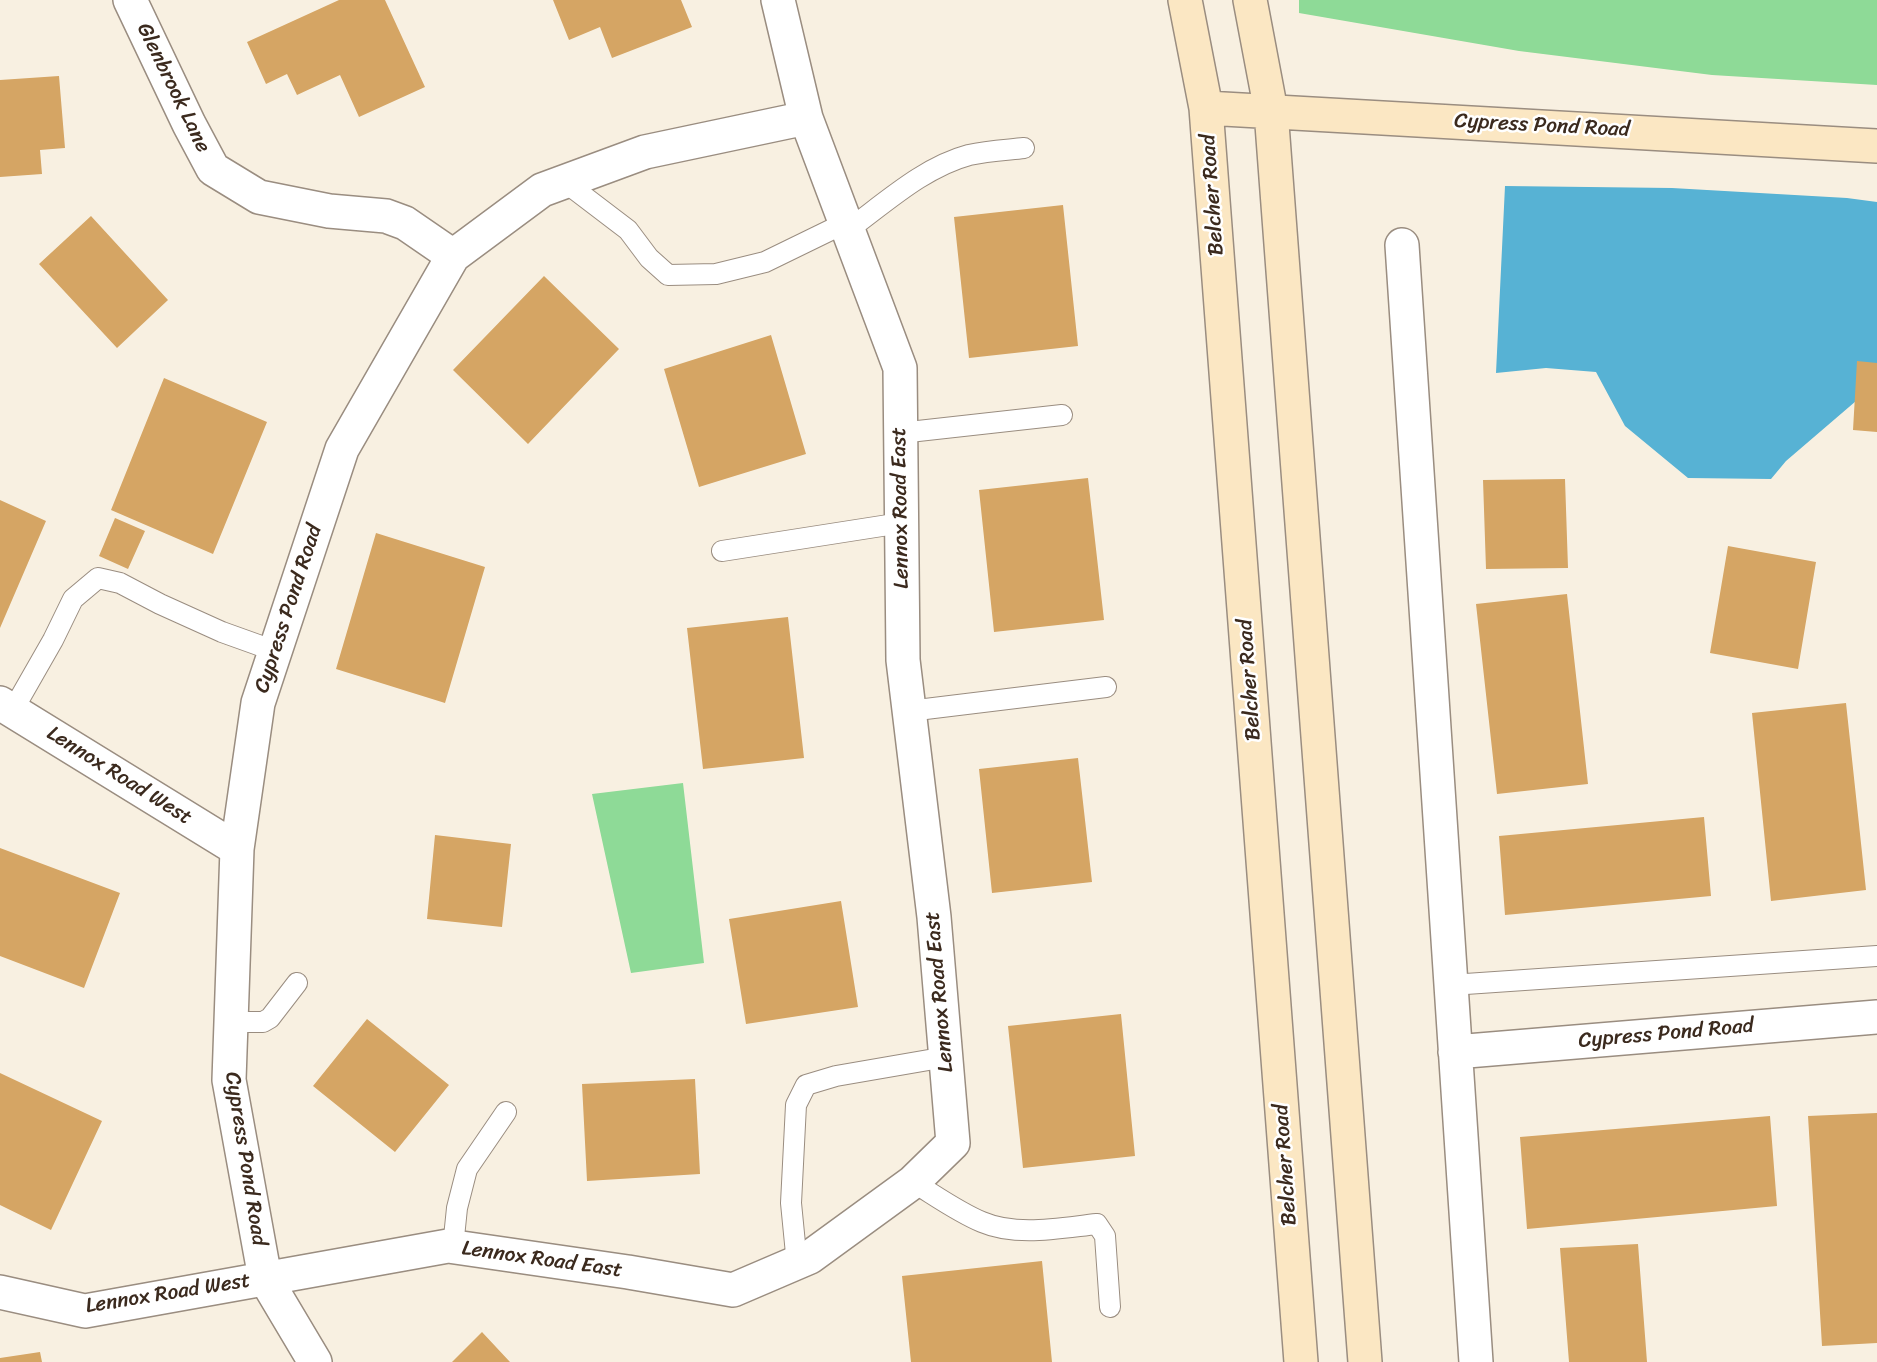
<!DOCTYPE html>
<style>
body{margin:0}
canvas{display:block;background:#f8f0e1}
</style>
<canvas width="1877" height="1362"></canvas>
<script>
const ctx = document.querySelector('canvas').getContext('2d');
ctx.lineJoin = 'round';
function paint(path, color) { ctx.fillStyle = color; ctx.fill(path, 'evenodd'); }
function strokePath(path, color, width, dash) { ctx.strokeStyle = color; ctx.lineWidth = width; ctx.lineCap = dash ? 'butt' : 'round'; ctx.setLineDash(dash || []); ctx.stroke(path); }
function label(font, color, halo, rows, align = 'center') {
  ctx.font = font + ' Sriracha,sans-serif'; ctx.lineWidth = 5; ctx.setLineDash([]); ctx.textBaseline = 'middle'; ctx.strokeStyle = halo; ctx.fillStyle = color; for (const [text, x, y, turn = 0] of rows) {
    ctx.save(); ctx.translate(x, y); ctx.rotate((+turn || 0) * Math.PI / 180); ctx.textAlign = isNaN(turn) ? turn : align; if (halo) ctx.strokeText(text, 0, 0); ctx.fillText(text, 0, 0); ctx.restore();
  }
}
paint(new Path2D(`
 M1299 0H1877V85L1712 75 1519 51 1299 13Z
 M683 783 704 963 631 973 592 794Z`), '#8eda97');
paint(new Path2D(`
 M1505 186 1672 188 1847 198 1877 202V383L1786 461 1771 479 1688 478 1625 426 1596 372 1546 368 1496 373Z`), '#57b2d4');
paint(new Path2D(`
 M339 0H385L425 87 359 117 340 75 297 95 287 74 266 84 247 42Z
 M553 0H681L692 27 612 58 600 27 569 40Z
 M59 76 65 148 40 150 42 174 0 177V80Z
 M1063 205 1078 346 969 358 954 217Z
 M91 216 168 300 117 348 39 264Z
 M544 276 619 349 528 444 453 370Z
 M771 335 806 454 699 487 664 369Z
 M1857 361 1877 363V432L1853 430Z
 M164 378 267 422 213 554 111 510Z
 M1088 478 1104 620 994 632 979 490Z
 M1565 479 1568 568 1486 569 1483 480Z
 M0 500 46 521 0 628Z
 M115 518 145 531 128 569 99 556Z
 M376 533 485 567 445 703 336 669Z
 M1728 546 1816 562 1798 669 1710 653Z
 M1567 594 1588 784 1497 794 1476 604Z
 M788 617 804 758 703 769 687 628Z
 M1846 703 1866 890 1771 901 1752 713Z
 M1078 758 1092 882 992 893 979 769Z
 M1704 817 1711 896 1505 915 1499 836Z
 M435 835 511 844 502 927 427 919Z
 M0 848 120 893 84 988 0 956Z
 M841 901 858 1007 746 1024 729 919Z
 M1121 1014 1135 1156 1023 1168 1008 1026Z
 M367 1019 449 1085 395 1152 313 1086Z
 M0 1073 102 1121 51 1230 0 1205Z
 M695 1079 700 1174 587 1181 582 1084Z
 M1877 1113V1343L1822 1346 1808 1116Z
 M1770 1116 1777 1206 1527 1229 1520 1137Z
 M1638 1244 1647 1362H1569L1560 1248Z
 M1042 1261 1052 1362H911L902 1276Z
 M482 1332 510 1362H452Z
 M40 1352 42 1362H0V1358Z`), '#d5a564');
const lane = new Path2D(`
 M565 182 628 230 649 258 668 275 716 274 765 262 845 223
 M848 230C885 203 924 167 969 155 987 151 1006 150 1024 148
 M900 433 1062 415
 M722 551 901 523
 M13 710 53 640 73 599 98 578 120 583 160 604 222 632 275 651
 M909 711 1106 687
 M1451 985 1877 956
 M231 1022H263L270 1018 297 983
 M913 1182C936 1196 958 1212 982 1222 1017 1237 1060 1228 1097 1224L1105 1236 1110 1307
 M453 1247 457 1208 467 1169 506 1112
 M797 1264 791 1203 796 1105 806 1085 836 1076 946 1057`);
const street = new Path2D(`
 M130 0 189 124 213 169 259 197 329 211 386 216 405 223 453 256
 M1402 245 1476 1362
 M0 703 237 849
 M1455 1052 1877 1017
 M0 1292 85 1311 448 1246 628 1272 733 1290 810 1257 913 1182 953 1143 934 917 903 660 900 368 806 118 778 0
 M315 1362 265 1278 229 1080 237 849 258 703 342 449 453 256 542 190 645 152 806 118`);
const secondary = new Path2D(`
 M1185 0 1206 108 1301 1362
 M1250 0 1271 111 1365 1362
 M1206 108 1877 146`);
strokePath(lane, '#9a8d80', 22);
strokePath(street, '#9a8d80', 36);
strokePath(secondary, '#9a8d80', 36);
strokePath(lane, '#fff', 20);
strokePath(street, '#fff', 33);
strokePath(secondary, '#fbe7c3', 33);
label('21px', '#3b2a1e', '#fff', [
 ["Glenbrook Lane",173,88,64],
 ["Cypress Pond Road",1542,126,3],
 ["Belcher Road",1213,195,-94],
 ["Lennox Road East",901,508,-91],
 ["Cypress Pond Road",289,609,-72],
 ["Belcher Road",1250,680,-94],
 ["Lennox Road West",119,776,32],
 ["Lennox Road East",940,992,-95],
 ["Cypress Pond Road",1666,1034,-5],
 ["Cypress Pond Road",245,1159,81],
 ["Belcher Road",1286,1165,-94],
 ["Lennox Road East",542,1260,8],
 ["Lennox Road West",168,1294,-9]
]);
</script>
